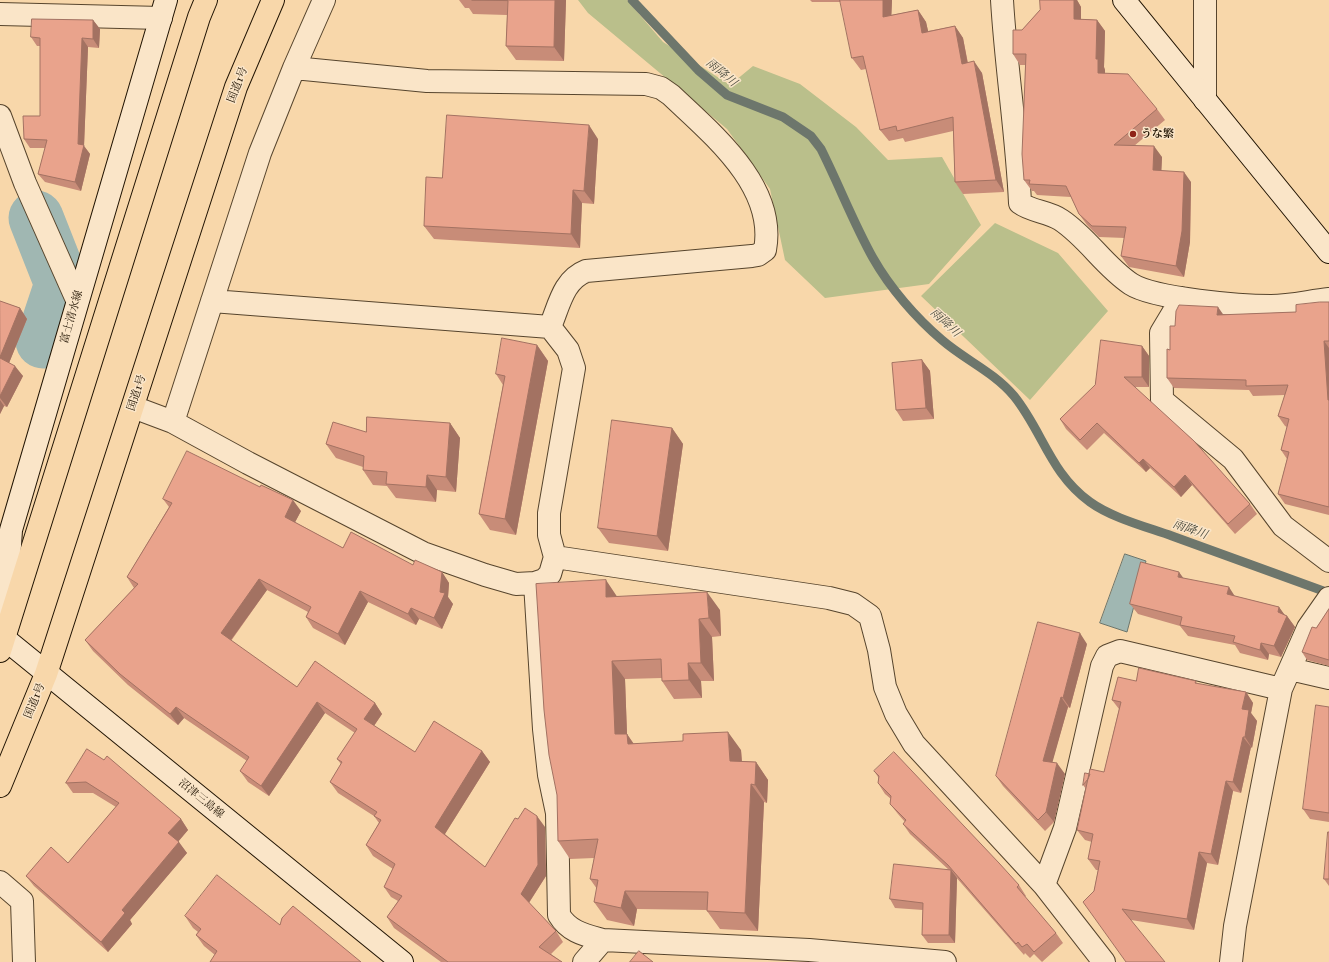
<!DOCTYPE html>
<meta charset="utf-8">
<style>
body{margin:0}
canvas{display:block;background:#f8d7aa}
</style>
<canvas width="1329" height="962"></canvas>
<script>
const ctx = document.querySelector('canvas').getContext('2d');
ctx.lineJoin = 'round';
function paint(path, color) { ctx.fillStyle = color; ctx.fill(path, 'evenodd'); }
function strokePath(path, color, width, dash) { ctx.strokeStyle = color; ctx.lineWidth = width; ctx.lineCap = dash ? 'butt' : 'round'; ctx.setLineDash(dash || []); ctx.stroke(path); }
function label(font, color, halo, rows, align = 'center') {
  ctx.font = font + ' "IM FELL Great Primer","Noto Serif JP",serif'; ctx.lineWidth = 3; ctx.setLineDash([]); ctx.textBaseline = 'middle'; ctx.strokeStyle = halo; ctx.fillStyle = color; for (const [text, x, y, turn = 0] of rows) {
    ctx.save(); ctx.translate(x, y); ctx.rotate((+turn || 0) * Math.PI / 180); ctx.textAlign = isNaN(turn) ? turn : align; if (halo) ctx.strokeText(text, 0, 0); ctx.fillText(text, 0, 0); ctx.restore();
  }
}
paint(new Path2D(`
 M578 0H627L663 42 730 85 753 66 800 84 856 127 888 160 942 157 981 225 929 284 825 298 785 260 770 189 727 129 588 13Z
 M995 223 1058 253 1108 311 1030 400 921 296Z`), '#babf8b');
const water = new Path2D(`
 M1125 554 1146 561 1127 632 1100 623Z`);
paint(water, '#a0b7b2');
strokePath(water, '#6d766c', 1);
strokePath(new Path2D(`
 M632 0 698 70 727 95 783 117 811 136 821 149C839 185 854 224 873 258 890 288 916 318 942 340 965 360 994 372 1014 396 1043 432 1050 473 1090 502 1112 518 1147 527 1172 536 1224 555 1277 574 1329 593`), '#6d766c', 9);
strokePath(new Path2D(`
 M36 218 62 284 43 341`), '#a0b7b2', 55);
const street = new Path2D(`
 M1002 0C1006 68 1017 135 1020 203 1032 212 1048 211 1061 220 1088 238 1104 266 1131 284 1154 299 1242 306 1271 306 1290 306 1310 301 1329 299
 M1205 0V100
 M0 14 161 18
 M294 68 427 81 646 84 661 88 671 95C712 134 777 186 765 250L758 255 752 256 586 271C563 280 559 306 550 327
 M0 116 25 183 77 300
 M1182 298 1161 333 1162 400 1233 459 1283 526 1329 561
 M212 301 550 327 568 350 574 368 549 513V535L555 557
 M133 407 173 422 248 463 423 553 485 575 516 584 535 583 544 580 550 574 555 557 829 598 853 604 870 616 879 650 885 687 896 714 914 744 1044 885 1104 962
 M173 422 260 153 294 68 324 0
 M535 583 544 729 549 775 557 813 559 915C569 932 585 935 603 940L809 950 945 962
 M1290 669 1329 678
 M0 882 22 901 24 962
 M1044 885 1065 828 1102 666 1107 656 1120 651 1281 689
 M584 962 603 940
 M1231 962 1235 926 1281 689 1308 628 1329 598`);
const secondary = new Path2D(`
 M1124 0 1329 252
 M5 622 11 530 166 0
 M0 635 402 962`);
const highway = new Path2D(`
 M0 651 199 17 206 0
 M0 786 46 674 236 87 273 0`);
strokePath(street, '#57452d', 24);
strokePath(secondary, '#211403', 24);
strokePath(highway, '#211403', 24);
strokePath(street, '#fae5c8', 22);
strokePath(secondary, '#fae5c8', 22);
strokePath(highway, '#f8d7aa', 22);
paint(new Path2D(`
 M459 0H566L564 61 516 60 506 46 507 15 473 14 469 8H465Z
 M810 0H892L891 15 918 10 926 22 928 31 955 26 963 38 968 63 982 73 1004 192 963 194 955 182 953 131 905 142 903 138 889 141 880 130 866 69 861 70 852 58 841 2H812Z
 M1040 0H1077L1081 7V19L1097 20 1105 31 1104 67 1105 70V74L1157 109 1165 120 1134 146 1162 157 1161 171 1191 182 1190 242 1184 277 1129 267 1121 256 1125 238 1099 237 1087 225 1079 214 1071 197 1037 195 1034 191H1032L1024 180 1025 65H1020L1013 54 1022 30 1040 10Z
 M93 20 100 29 99 48 88 47 84 146 90 154 81 191 45 182 38 174 45 148H30L24 139 40 116V46H37L31 37Z
 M598 139 594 204 582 203 580 248 434 239 424 226 442 178Z
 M0 301 20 308 27 319 9 363 23 376 7 407 4 406 0 414Z
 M1329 302V515L1285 504 1278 494 1287 459 1281 450 1287 427 1285 426 1278 416 1285 395 1253 396 1249 390 1174 388 1167 378 1170 350 1175 326 1223 315 1296 312Z
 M537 345 548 361 516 535 490 530 479 514 503 385 496 374Z
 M1142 346 1149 356V387H1135L1250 504 1257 514 1235 534 1192 485 1181 497 1150 468 1146 472 1104 433 1087 450 1066 429 1060 419Z
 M922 360 930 371 934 419 903 421 896 410Z
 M450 423 460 438 456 492 437 490 436 502 396 498 387 486 373 485 363 470V467L336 458 326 444 366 432Z
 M672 428 683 444 668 551 609 543 598 528Z
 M163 499 301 511 295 522 343 548 413 565 442 572 449 583 448 597 453 604 442 629 419 619 416 625 368 602 345 645 313 628 306 617 308 612 267 590 231 641 297 687 375 703 382 714 374 726 415 752 482 751 490 762 445 834 485 867 518 819 545 827 546 876 529 903 556 931 563 942 551 954 562 962H441L394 928 387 917 398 901 391 897 384 887 393 869 373 856 366 845 379 823 374 816 338 793 330 782 341 764 337 759 355 733 325 713 269 796 248 782 240 771 247 761 184 718 178 725 128 685 93 651 85 640 134 588 127 577 169 507Z
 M1183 578 1235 596 1279 607 1284 615 1287 616 1295 627 1281 657 1269 654 1268 660 1240 653 1235 645 1188 636 1180 626 1138 614 1130 604Z
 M617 596 720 610 721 636 712 637 714 681H701L702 698 674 699 662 681V678L625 679 627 734 634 744 741 750 742 761 756 762 768 780 767 803 764 802 758 931 720 929 707 911V910L637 909 634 926 607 920 594 902 597 889 590 879 594 858 570 859 558 841Z
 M1329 609V666L1307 660 1302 652 1316 628Z
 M1087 644 1070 708 1068 707 1052 762 1065 774 1054 822 1045 831 1003 786 996 776Z
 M1136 681H1196L1197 684 1246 692 1253 703 1251 713 1257 721 1252 748 1251 747 1241 793 1233 791 1218 865 1207 863 1194 930 1131 920 1094 891 1098 870H1096L1088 859 1092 842 1085 840 1077 830 1086 789 1083 785 1090 774 1104 772 1119 709 1112 700Z
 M1329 707V822L1310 819 1303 809Z
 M87 749 181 819 188 830 178 842 187 853 130 920 132 924 108 952 34 886 26 876 68 863 116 807 93 793H73L66 783Z
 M874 771 1019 885 1026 896 1025 897 1056 933 1063 943 1042 962 1034 954 1030 958 1025 953 1024 955 955 876 957 878 955 943H928L922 935 923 910 895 908 890 899 949 870 910 834 903 824 905 822 898 814 890 804 891 799 885 794 878 783V777Z
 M1329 832V886L1324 879Z
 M185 916 280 925 215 955 204 946 196 935 198 932 193 928Z`), '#c88c78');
paint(new Path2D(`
 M555 0H566L564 61 554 47Z
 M883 0H892L891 29 883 17Z
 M1074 0H1077L1081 7V30L1074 19Z
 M918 10 926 22 931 44 922 33Z
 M93 20 100 29 99 48 93 39Z
 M1097 20 1105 31 1104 67 1105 70V84L1098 73 1096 59Z
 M955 26 963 38 970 76 962 64Z
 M82 38 88 47 84 146 90 154 81 191 75 182 78 144Z
 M974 61 982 73 1004 192 996 180Z
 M589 125 598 139 594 204 584 191Z
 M1154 146 1162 157 1161 181 1153 170Z
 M1184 172 1191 182 1190 242 1184 277 1176 266Z
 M573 190 582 203 580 248 571 234Z
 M1218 307 1225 317 1217 315Z
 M20 308 27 319 7 368 0 358V357Z
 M1324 341 1329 348V402L1328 400Z
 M537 345 548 361 516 535 505 519Z
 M1142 346 1149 356V387L1142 377Z
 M922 360 930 371 934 419 926 408Z
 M15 366 23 376 7 407 0 398V396Z
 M0 400 4 406 0 414Z
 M450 423 460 438 456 492 446 477Z
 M672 428 683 444 668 551 657 536Z
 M1143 459 1150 468 1146 472 1139 463Z
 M427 475 437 490 436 502 426 487Z
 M1185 475 1192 485 1181 497 1174 487Z
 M293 500 301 511 292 528 285 517Z
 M442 572 449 583 448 597 453 604 442 629 434 618 440 592Z
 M1179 572 1187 583 1178 577Z
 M259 579 267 590 228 644 221 633Z
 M606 580 618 598 606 597Z
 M1229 587 1236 598 1227 594Z
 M360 591 368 602 345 645 338 634Z
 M707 592 720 610 721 636 709 618Z
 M1279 607 1287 618V616L1295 627 1281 657 1274 646 1278 612Z
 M411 608 419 619 416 625 408 614Z
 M699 619 712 637 714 681 701 663Z
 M1080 633 1087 644 1070 708 1063 698Z
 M1261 643 1269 654 1268 660 1260 650Z
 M612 661 625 679 627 734 639 752 640 762 615 734Z
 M688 663 701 681 702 698 689 680Z
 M1246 692 1253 703 1251 713 1257 721 1252 748 1245 737 1242 709Z
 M1061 697 1068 707 1050 771 1043 761Z
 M317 702 325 713 269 796 261 786Z
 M375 703 382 714 371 730 364 719Z
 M176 707 184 718 178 725 170 714Z
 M728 732 741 750 743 779 730 761Z
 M1243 737 1251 747 1241 793 1233 782Z
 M482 751 490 762 443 837 435 827Z
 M756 762 768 780 767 803 755 785Z
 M1057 763 1065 774 1054 822 1046 812Z
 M1226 781 1233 791 1218 865 1211 854Z
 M751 784 764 802 758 931 745 913Z
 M537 816 545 827 546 876 528 904 521 894Z
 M181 819 188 830 176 844 168 833Z
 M179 842 187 853 130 920 132 924 108 952 101 942 122 910Z
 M1199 852 1207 863 1194 930 1187 919Z
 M951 870 957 878 955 943 949 935Z
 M625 891 637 909 634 926 621 908Z`), '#a37262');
const building = new Path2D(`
 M472 0H555L554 47 506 46 508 1Z
 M840 0H883V17L918 10 922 33 955 26 962 64 974 61 996 180 955 182 953 117 897 131 896 126 880 130 863 56 852 58Z
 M1040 0H1074V19L1097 20 1096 59H1098V73L1128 74 1157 109 1114 145 1154 146 1153 170 1184 172 1182 231 1176 266 1121 256 1126 227 1092 226 1079 214 1066 186 1029 184 1030 180H1024L1022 154 1026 54H1013V30H1022L1040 10Z
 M32 19 93 20V39L82 38 78 144 84 145 75 182 38 174 47 140 24 139 23 116H40V38L31 37Z
 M447 115 589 125 584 191 573 190 571 234 424 226 426 177 442 178Z
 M0 301 20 308 0 357Z
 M1320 302H1329V341H1324L1328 400H1329V507L1278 494 1289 452 1281 450 1289 419 1278 416 1288 385 1246 386V380L1167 378V349L1170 350V326H1175L1176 311 1179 305 1218 307 1217 315 1296 312V305Z
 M502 338 537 345 505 519 479 514 505 376 496 374Z
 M1101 340 1142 346V377H1124L1194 441 1250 504 1228 524 1185 475 1174 487 1143 459 1139 463 1097 423 1080 440 1060 419 1095 385Z
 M0 358 15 366 0 396Z
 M922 360 926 408 896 410 892 363Z
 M367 417 450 423 446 477 427 475 426 487 386 484 387 472 363 470 364 456 326 444 333 422 366 432Z
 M612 420 672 428 657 536 598 528Z
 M187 451 260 487 261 485 293 500 285 517 343 548 351 532 413 565 415 560 442 572 440 592 445 593 434 618 411 608 408 614 360 591 338 634 306 617 311 607 259 579 221 633 297 687 315 661 375 703 364 719 415 752 434 721 482 751 435 827 485 867 515 818 518 819 525 808 537 816 538 865 521 894 556 931 539 947 562 962H448L387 917 402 896 384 887 395 864 366 845 381 820 374 816 377 812 330 782 342 762 337 759 357 729 317 702 261 786 240 771 249 757 176 707 170 714 120 674 85 640 138 584 127 577 172 503 163 499Z
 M1141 562 1179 572 1178 577 1229 587 1227 594 1279 607 1278 612 1287 616 1274 646 1261 643 1260 650 1233 642 1235 636 1180 625 1182 617 1130 604Z
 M606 580V597L707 592 709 618 699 619 701 663H688L689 680 662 681 661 659 612 661 615 734H627L628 744 683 741V734L728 732 730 761 756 762 755 785 751 784 745 913 707 911 708 892 625 891 621 908 594 902 598 880 590 879 598 839 558 841 557 795 549 755 544 710 536 584Z
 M1329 609V660L1302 652 1312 627 1316 628Z
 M1038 622 1080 633 1063 698 1061 697 1043 761 1057 763 1046 812 1038 820 996 776Z
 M1139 668 1196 681 1195 683 1246 692 1242 709 1249 710 1245 737H1243L1233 782 1226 781 1211 854 1199 852 1187 919 1122 909 1165 962H1126L1083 902 1094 891 1100 861 1088 859 1093 834 1077 830 1090 769 1104 772 1121 702 1112 700 1118 677 1136 681Z
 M1316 705 1329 707V813L1303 809Z
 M87 749 104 760 107 756 181 819 168 833 179 842 122 910 125 913 101 942 26 876 51 847 68 863 119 803 86 782 66 783Z
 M894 752 999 863 1019 885 1017 887 1056 933 1034 952 1027 944 1022 947 1018 942 1016 944 948 865 903 824 906 820 890 804 891 796 878 783 879 776 874 771Z
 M1085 773 1090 774 1088 779 1083 785Z
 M1328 832H1329V879H1324Z
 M894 864 951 870 949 935H922L923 903 890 899Z
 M217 875 280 925 282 918 293 906 361 962H210L217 951 196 935 201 929 185 916Z
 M639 951 653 962H630Z`);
paint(building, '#e9a38c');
strokePath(building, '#a37262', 1);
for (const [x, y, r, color] of [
 [1133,134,4,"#8f2418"]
]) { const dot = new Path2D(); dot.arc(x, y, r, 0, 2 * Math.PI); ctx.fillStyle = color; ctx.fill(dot); strokePath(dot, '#fae5c8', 1.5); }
label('11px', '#211403', '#fae5c8', [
 ["国道1号",238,85,-69],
 ["富士清水線",72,317,-74],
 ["国道1号",137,393,-72],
 ["国道1号",35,701,-68],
 ["沼津三島線",201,799,39]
]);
label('bold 11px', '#211403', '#fae5c8', [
 ["うな繁",1141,134]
], 'left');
label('italic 12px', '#4d4d40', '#fae5c8', [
 ["雨降川",721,73,40],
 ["雨降川",945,323,43],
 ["雨降川",1190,530,20]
]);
</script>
